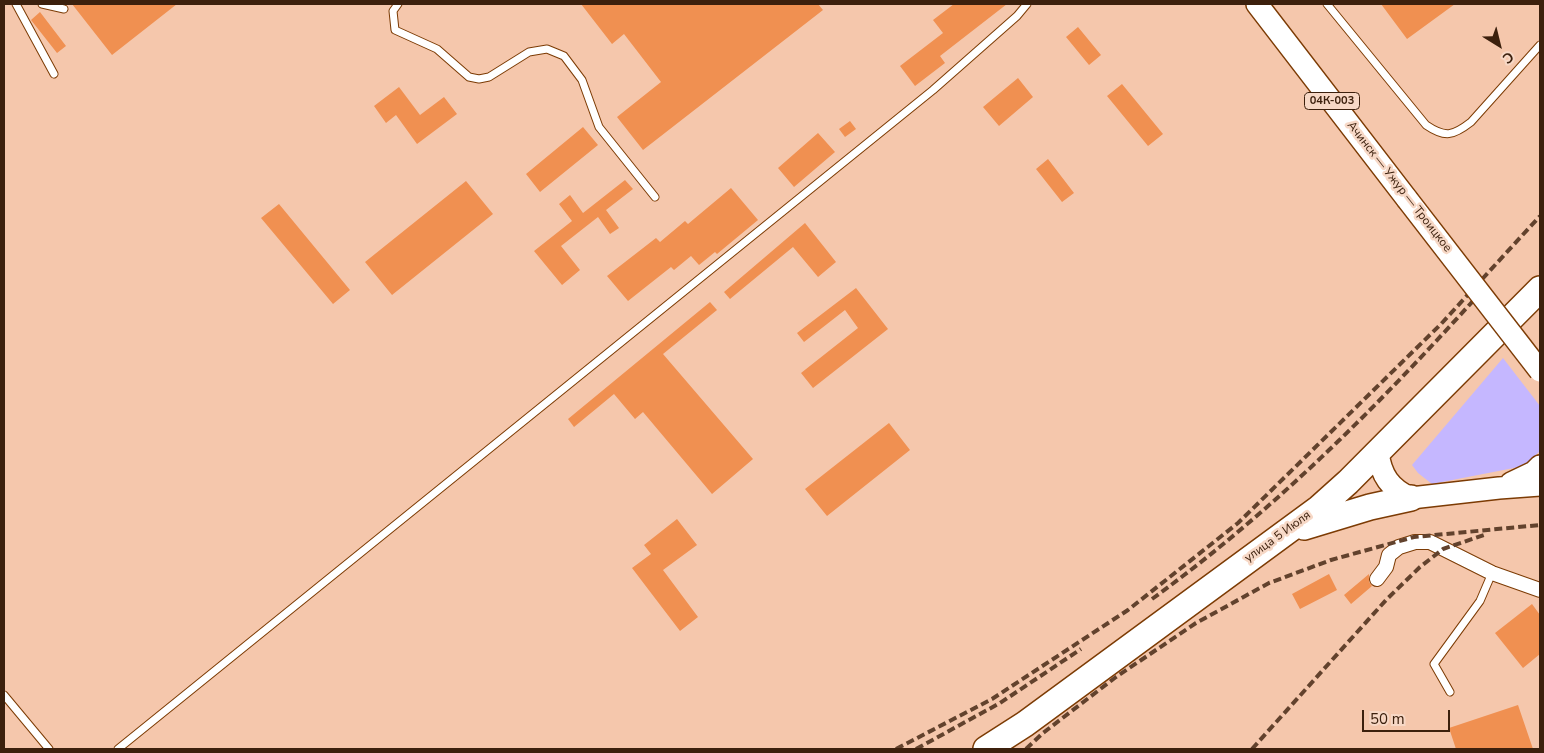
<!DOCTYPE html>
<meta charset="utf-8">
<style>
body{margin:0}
#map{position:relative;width:1544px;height:753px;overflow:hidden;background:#f5c7ac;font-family:"Nunito Sans",sans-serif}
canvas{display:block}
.frame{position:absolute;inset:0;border:5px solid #3c200d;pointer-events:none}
.north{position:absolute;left:1474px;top:20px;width:50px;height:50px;-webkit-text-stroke:4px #f7d8c6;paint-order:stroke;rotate:144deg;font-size:14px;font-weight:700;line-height:20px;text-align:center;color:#3c200d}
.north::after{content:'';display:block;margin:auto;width:18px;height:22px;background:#3c200d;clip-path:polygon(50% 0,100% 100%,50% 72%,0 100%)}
.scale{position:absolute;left:1362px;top:710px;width:88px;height:22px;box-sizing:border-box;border:2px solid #3c200d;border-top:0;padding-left:6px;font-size:15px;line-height:18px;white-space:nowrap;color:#3c200d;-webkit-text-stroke:4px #f7d8c6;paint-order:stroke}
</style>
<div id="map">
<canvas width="1544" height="753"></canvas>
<div class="frame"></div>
<div class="north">С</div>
<div class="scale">50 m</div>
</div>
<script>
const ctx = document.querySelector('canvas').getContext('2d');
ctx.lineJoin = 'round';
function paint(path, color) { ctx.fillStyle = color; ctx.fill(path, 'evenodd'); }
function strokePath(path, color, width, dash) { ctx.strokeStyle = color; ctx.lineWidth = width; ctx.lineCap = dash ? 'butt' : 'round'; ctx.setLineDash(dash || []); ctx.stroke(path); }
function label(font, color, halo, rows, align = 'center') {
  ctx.font = font + ' "Nunito Sans",sans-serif'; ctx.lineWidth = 5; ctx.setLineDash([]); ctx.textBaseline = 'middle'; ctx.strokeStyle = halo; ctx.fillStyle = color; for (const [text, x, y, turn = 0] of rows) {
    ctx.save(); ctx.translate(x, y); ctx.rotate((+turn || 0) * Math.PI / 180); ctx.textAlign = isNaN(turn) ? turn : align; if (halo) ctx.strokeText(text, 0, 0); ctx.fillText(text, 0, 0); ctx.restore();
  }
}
paint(new Path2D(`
 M1503 358 1540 406V451L1524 466 1432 484 1418 473 1412 465Z`), '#c5b7ff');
paint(new Path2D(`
 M72 4H177L112 55Z
 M581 4H818L823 10 643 150 617 117 661 82 624 34 612 44Z
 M954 4H1007L940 56 945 63 915 86 900 66 943 33 933 20Z
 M1381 4H1455L1407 39Z
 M40 12 66 46 57 53 31 20Z
 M1078 27 1101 55 1089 65 1066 37Z
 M1018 78 1033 97 999 126 983 107Z
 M1122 84 1163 134 1148 146 1107 96Z
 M399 87 420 115 444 97 457 114 417 144 396 115 386 123 374 106Z
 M850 121 856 129 845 137 839 129Z
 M583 127 598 145 540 192 526 174Z
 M818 133 835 152 794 187 778 168Z
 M1048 159 1074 193 1062 202 1036 169Z
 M625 180 633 189 606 210 619 228 610 234 598 217 561 246 580 270 562 285 534 251 572 221 559 204 570 195 583 213Z
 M466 181 493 214 392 295 365 262Z
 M731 188 758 220 717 254 715 252 699 265 691 256 674 270 671 267 628 301 607 276 656 238 660 242 685 221 688 224Z
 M279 204 350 290 333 304 261 218Z
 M805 223 836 262 818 277 793 247 730 299 724 292Z
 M856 288 888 329 813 388 801 373 858 328 845 310 804 342 797 333Z
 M710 302 717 310 663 354 753 459 712 494 643 412 635 419 614 394 574 427 568 419Z
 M889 423 910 450 827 516 805 489Z
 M677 519 697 545 663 570 698 617 680 631 632 568 651 554 644 545Z
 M1329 574 1337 590 1300 609 1292 594Z
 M1369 574V582L1372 586 1351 604 1344 595Z
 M1532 604 1540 615V654L1523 668 1495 633Z
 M1518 705 1533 749H1456L1449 728Z`), '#f09051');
const lane = new Path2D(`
 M16 4 54 74
 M42 4 64 9
 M398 4 393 11 395 30 437 49 469 77 479 79 489 77 529 52 547 49 564 56 582 80 599 127 655 197
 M1327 4 1426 125C1445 138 1453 136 1471 122L1540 45
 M1450 692 1434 664 1480 601 1492 573
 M4 695 49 749
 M118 749 933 90 1017 16 1027 4`);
const street = new Path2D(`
 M1377 579 1386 567 1389 555 1399 547 1415 542H1430L1492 573 1540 590`);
const primary = new Path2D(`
 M1257 4 1407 199
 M1378 453C1381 475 1390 489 1411 498L1499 488 1540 485
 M1511 483 1534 472 1540 466`);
const highway = new Path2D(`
 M1304 527 1370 507 1411 498
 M986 749 1025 724 1319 508 1348 482 1540 289`);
strokePath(lane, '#7c3b04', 9);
strokePath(street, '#7c3b04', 16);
strokePath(primary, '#7c3b04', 24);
strokePath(highway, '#7c3b04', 28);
strokePath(lane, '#fff', 7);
strokePath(street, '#fff', 14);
strokePath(primary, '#fff', 21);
strokePath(highway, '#fff', 25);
strokePath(new Path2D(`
 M1152 599C1275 510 1381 403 1482 291
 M896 749 992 699 1128 610 1238 523 1441 324 1540 216
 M916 749 1000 703 1081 649
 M1026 749 1043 733 1116 677 1196 623 1269 583 1331 560 1414 537 1540 525
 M1252 749 1386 600 1420 567 1443 549 1484 535`), '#62422d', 4, [8, 4]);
const primaryBridge = new Path2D(`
 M1407 199 1540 371`);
strokePath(primaryBridge, '#7c3b04', 24, []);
strokePath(primaryBridge, '#fff', 21);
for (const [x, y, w] of [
 [1332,101,55]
]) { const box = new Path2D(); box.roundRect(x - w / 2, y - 8.5, w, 17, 4); ctx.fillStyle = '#f7d8c6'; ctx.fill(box); strokePath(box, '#3c200d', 1); }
label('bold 11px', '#3c200d', null, [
 ["04К-003",1332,101]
]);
label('12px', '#3c200d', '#f7d8c6', [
 ["Ачинск — Ужур — Троицкое",1399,187,52],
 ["улица 5 Июля",1278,537,-36]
]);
</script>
